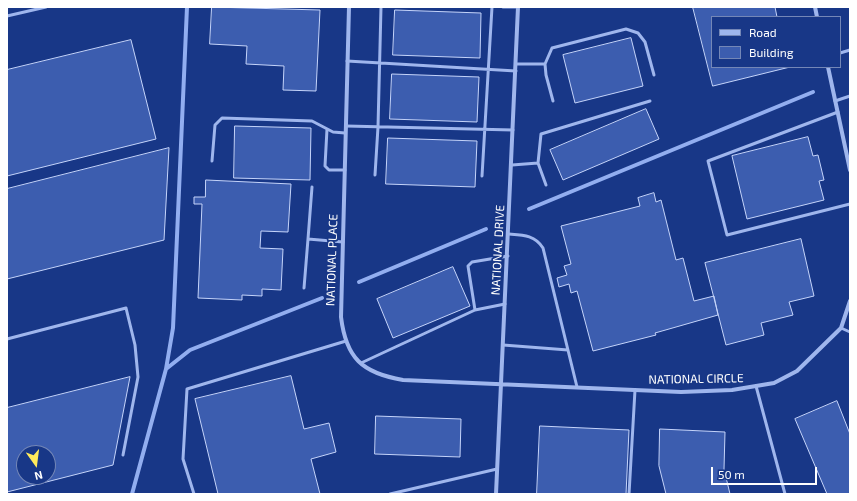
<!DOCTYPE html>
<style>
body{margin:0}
#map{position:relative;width:857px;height:501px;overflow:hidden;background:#183787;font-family:"Exo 2",sans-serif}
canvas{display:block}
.frame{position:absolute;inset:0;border:8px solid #fff;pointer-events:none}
.legend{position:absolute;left:711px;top:16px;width:130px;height:52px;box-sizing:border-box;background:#183787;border:1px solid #7487b7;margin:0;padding:5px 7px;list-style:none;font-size:12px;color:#fff}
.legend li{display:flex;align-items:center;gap:8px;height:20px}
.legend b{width:20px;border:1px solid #7487b7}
.north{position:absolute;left:16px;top:445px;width:40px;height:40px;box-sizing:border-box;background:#183787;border:1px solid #7487b7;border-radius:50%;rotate:166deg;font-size:11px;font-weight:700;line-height:16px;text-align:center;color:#fff}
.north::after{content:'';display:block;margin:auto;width:14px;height:18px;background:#ffea5b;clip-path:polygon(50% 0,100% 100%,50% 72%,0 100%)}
.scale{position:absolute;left:711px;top:467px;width:106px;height:18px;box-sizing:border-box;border:2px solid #fff;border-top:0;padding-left:5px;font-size:12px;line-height:14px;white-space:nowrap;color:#fff;-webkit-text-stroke:3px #183787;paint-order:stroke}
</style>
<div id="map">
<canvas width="857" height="501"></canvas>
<div class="frame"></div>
<ul class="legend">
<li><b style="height:5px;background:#9fb6ed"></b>Road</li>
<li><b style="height:11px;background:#3c5daf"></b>Building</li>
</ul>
<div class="north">N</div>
<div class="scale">50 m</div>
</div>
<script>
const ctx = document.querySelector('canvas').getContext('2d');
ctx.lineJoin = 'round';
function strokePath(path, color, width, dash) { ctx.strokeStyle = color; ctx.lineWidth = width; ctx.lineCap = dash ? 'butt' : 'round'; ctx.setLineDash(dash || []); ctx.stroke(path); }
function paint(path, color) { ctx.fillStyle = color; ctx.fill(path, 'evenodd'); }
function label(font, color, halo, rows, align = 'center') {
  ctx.font = font + ' "Exo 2",sans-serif'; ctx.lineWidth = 3.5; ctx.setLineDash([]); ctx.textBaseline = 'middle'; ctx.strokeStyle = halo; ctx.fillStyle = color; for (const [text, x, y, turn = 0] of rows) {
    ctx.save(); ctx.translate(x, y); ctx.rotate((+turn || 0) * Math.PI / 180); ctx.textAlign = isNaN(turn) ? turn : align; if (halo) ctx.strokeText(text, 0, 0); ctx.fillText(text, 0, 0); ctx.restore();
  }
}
strokePath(new Path2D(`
 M529 209 813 92
 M359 282 486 229
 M166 369 190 350 322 298
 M132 494 166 369 173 328 187 7`), '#92aef0', 4);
const building = new Path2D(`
 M212 7 320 10 316 91 283 90 284 66 246 64 247 46 210 44Z
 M693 7H775L777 17H712V67H790L713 86Z
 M395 10 481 13 480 58 393 55Z
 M631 38 643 86 575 103 563 55Z
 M131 40 156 139 7 176V70Z
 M392 74 479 77 477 122 390 119Z
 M646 109 659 139 563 180 550 150Z
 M235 126 311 128 310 180 234 178Z
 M808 137 813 156 818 155 824 180 819 181 824 200 747 219 732 156Z
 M388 138 477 141 475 187 386 184Z
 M169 148 164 240 7 279V189Z
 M206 180 291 184 288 232 261 231 260 248 283 249 281 290 262 289V296L242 295V300L198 298 202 204H194V197H205Z
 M654 193 656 202 661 200 676 260 683 258 694 301 714 296 718 315 655 333 656 335 593 351 577 291 571 293 569 284 559 287 557 278 567 275 564 266 571 264 561 226 640 206 638 198Z
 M801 239 814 296 789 302 793 315 761 323 764 335 726 345 705 263Z
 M453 267 470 306 393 338 377 299Z
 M291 376 304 429 329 423 336 452 311 459 320 494H218L195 399Z
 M130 377 113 465 7 492V408ZM24 453H48V477H24Z
 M837 401 850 434V494H827L795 419Z
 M376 416 461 419 460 457 375 454Z
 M540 426 629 430 626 494H537Z
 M660 429 725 432 724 469 730 494H666L659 466Z`);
paint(building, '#3c5daf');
strokePath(building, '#c5d4fa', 1);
strokePath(new Path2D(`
 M503 7H518
 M7 16 46 7
 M840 53 850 50
 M347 61 516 71
 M516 64H545L552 48 626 29 638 33 645 42 654 75
 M545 64 546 75 553 101
 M835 101 850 96
 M838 112 708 161 727 235 850 204
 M346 126 513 130
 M327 129 325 166 329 170H345
 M212 161 215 125 222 118 312 121 333 132 345 133
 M538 163 546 185
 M512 165 538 163 541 134 650 101
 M375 175 378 127 381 7
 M482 176 492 7
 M509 234C523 235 535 235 543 248L577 387
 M308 239 312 187
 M304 288 308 239 343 242
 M475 310 468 266 472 262 508 256
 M841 328 850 332
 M7 339 126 308 135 345 138 377 123 455
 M503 345 568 350
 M361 363 475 310 505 304
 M756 386 785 494
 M194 494 183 459 187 389 346 341
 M390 494 497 469
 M629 494 635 390`), '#9fb6ed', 3);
strokePath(new Path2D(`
 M349 7 341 317C346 358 362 373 403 380L681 392 732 390 774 383 797 371 841 328 850 301
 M815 7 817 17
 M828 67 850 170
 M496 494 518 7`), '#9fb6ed', 4);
label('12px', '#fff', '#183787', [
 ["NATIONAL DRIVE",498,250,-87],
 ["NATIONAL PLACE",332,260,-88],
 ["NATIONAL CIRCLE",696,379,-1]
]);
</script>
